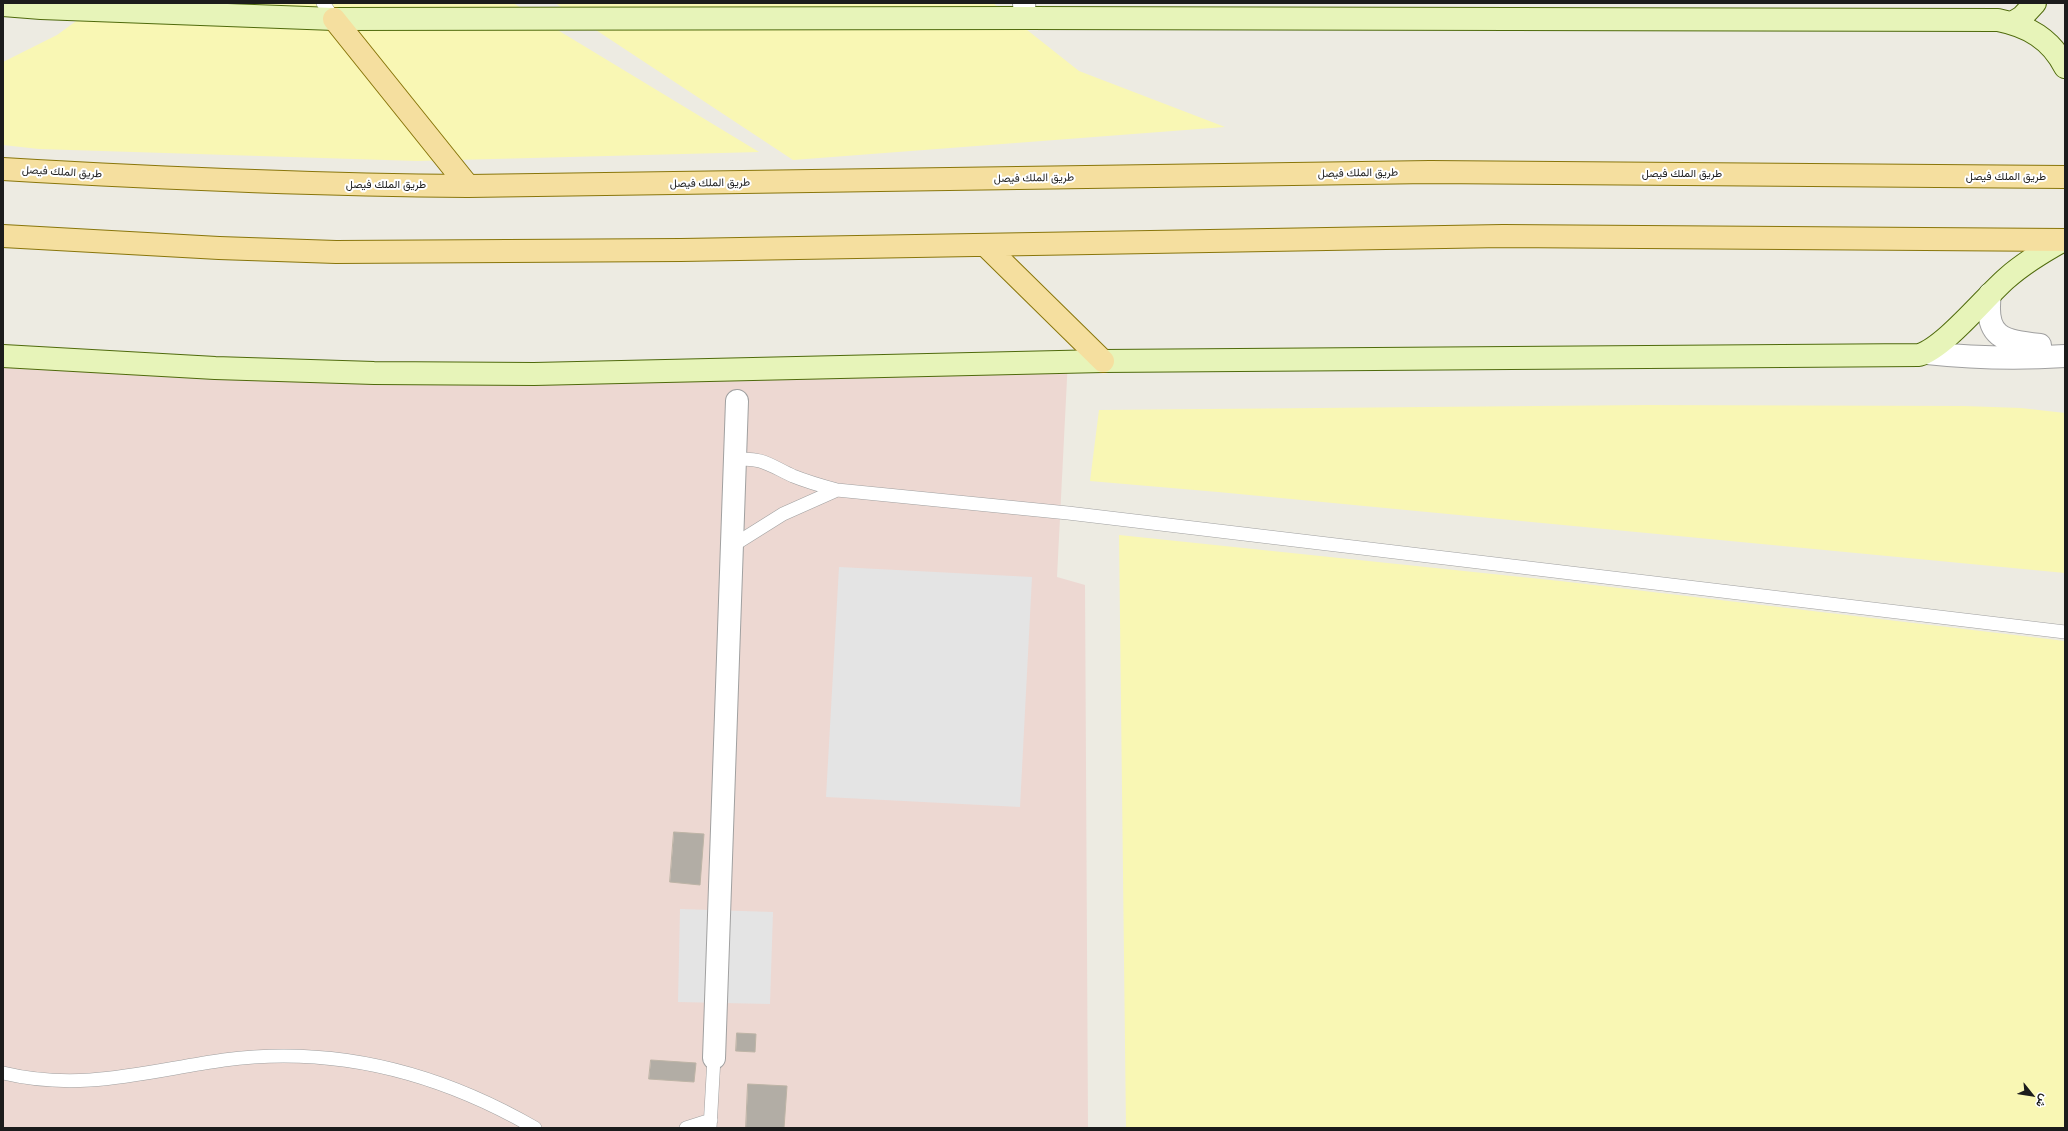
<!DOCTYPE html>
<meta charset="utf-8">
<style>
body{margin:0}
#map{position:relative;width:2068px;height:1131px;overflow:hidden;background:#edebe2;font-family:Mulish,Vazirmatn,sans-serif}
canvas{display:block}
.frame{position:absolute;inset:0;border:4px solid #1c1c1c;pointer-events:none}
.north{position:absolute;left:2012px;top:1075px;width:40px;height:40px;-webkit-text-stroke:3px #fff;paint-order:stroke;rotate:120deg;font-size:11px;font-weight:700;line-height:16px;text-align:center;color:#1c1c1c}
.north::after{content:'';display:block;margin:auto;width:14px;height:18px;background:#1c1c1c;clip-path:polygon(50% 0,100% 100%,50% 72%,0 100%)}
</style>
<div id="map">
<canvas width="2068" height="1131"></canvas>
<div class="frame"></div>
<div class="north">ش</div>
</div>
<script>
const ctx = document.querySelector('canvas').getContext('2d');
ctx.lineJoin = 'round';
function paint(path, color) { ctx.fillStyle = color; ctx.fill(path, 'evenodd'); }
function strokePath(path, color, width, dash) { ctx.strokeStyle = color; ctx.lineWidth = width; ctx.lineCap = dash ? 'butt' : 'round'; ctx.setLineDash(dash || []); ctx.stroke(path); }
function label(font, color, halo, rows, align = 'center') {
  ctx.font = font + ' Mulish,Vazirmatn,sans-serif'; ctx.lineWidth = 4; ctx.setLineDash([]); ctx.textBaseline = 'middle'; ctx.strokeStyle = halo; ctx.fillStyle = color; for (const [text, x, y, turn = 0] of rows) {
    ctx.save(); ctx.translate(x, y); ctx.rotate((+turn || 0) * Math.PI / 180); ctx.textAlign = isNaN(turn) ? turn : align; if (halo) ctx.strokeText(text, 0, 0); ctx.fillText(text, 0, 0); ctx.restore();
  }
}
paint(new Path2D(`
 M3 355 465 366 1068 359 1057 577 1085 585 1088 1128H3Z`), '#edd8d2');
paint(new Path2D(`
 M101 3H513L759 152 417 161 39 149 3 145V62L57 35Z
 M555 3H993L1079 71 1225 127 793 160Z
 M1647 405 1964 406 2021 408 2065 413V573L1218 492 1090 481 1099 410Z
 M1119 535 1560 581 2065 641V1128H1126Z`), '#f9f7b4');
paint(new Path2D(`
 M839 567 1032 577 1020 807 826 797Z
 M680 909 773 912 770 1004 678 1002Z`), '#e4e4e4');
const building = new Path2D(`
 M674 832 704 834 700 885 670 882Z
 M737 1033 756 1034 755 1052 736 1051Z
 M651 1060 696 1063 694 1082 649 1079Z
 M748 1084 787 1086 784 1128H746Z`);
paint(building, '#b2ada5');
strokePath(building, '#bdb4a6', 1);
const lane = new Path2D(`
 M323 3 334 19
 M735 460C761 456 771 466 793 476 808 482 822 486 837 490L1068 513 2065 632
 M732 546 783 514 837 490
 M3 1073C82 1092 147 1071 224 1060 336 1045 438 1072 535 1128
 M686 1128 711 1120
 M710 1128 714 1058`);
const street = new Path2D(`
 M1024 3 1025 18
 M1990 294C1984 338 2003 341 2040 345
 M1927 353C1973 358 2020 359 2065 356
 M714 1058 737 401`);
const secondary = new Path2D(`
 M3 5 41 8 334 19 1025 18 1998 20C2028 26 2051 39 2065 67
 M2012 23 2022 17 2035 3
 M3 356 215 368 374 373 534 374 1103 361 1919 355C1944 348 1985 297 2007 278 2024 263 2044 251 2064 240`);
const primary = new Path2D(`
 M334 19 468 186
 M3 169C158 178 313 185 468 186L1430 172 2065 177
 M3 236 219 248 336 252 681 250 1503 236 2065 240
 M985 245 1103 361`);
strokePath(lane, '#a0a0a0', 14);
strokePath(street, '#a0a0a0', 24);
strokePath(secondary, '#4f6a0c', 24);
strokePath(primary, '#89760b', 24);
strokePath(lane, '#fff', 13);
strokePath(street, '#fff', 22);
strokePath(secondary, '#e7f4b9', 22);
strokePath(primary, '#f5df9f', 22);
label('11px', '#1c1c1c', '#fff', [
 ["طريق الملك فيصل",62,172,3],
 ["طريق الملك فيصل",1358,173,-1],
 ["طريق الملك فيصل",1682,174],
 ["طريق الملك فيصل",2006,177],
 ["طريق الملك فيصل",1034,178,-1],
 ["طريق الملك فيصل",710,183,-1],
 ["طريق الملك فيصل",386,185]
]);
</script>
